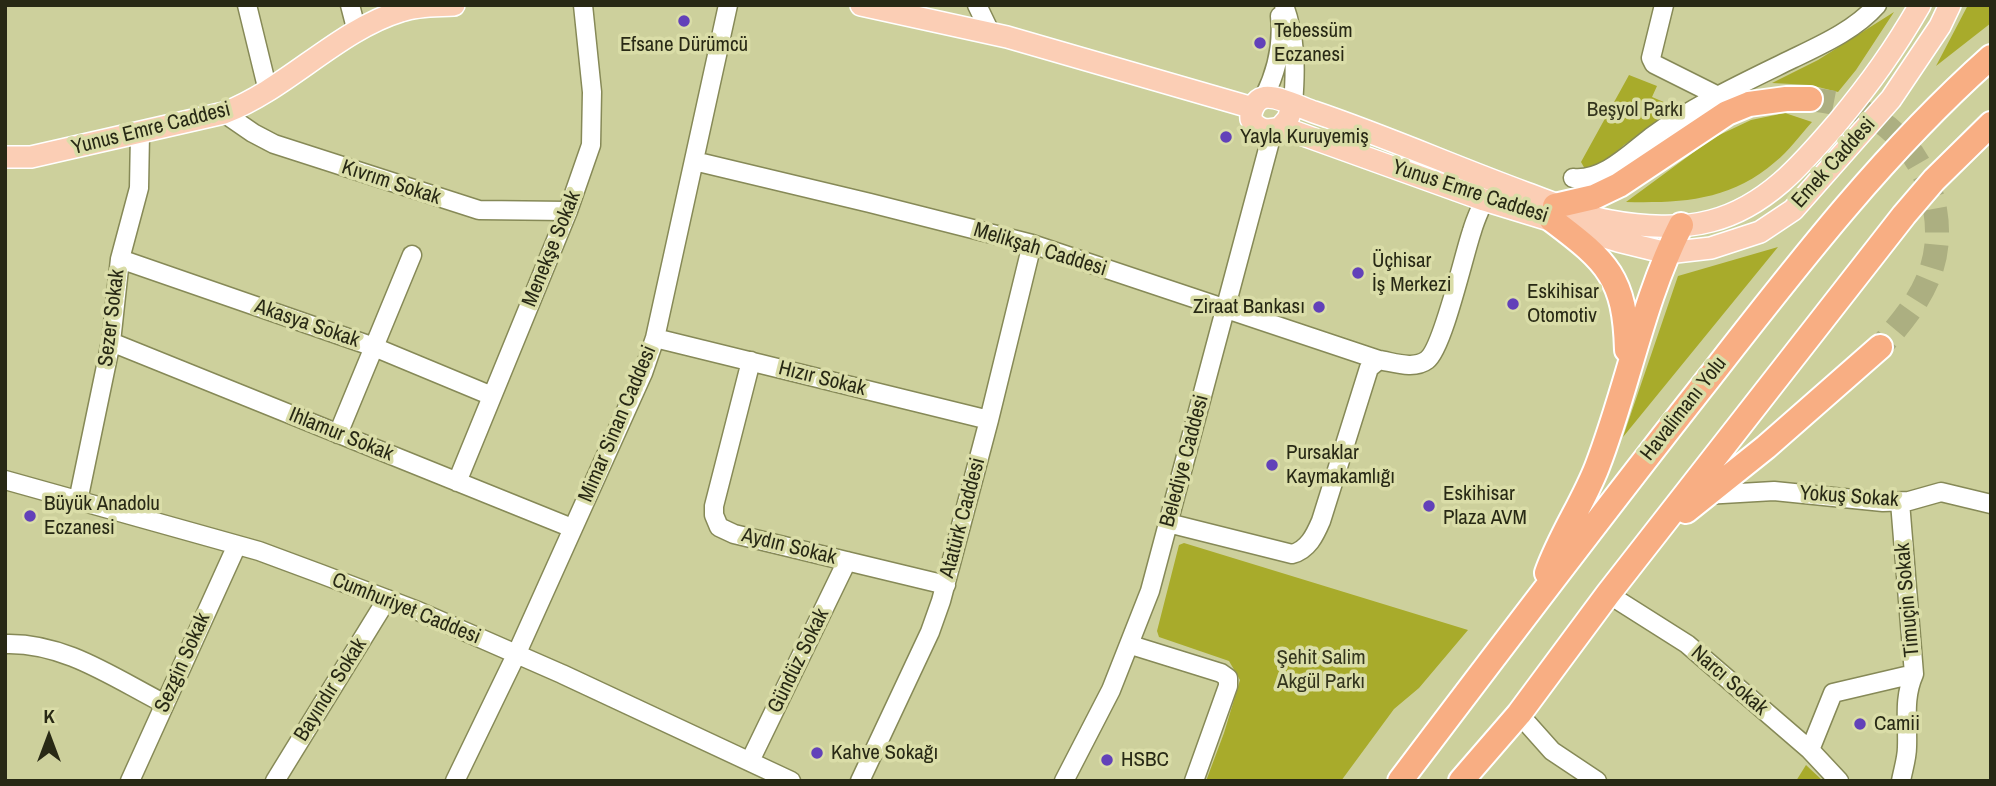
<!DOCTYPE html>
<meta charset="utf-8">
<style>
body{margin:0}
#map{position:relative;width:1996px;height:786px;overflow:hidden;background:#cdd09c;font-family:"Archivo Narrow",sans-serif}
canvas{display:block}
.frame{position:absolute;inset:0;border:7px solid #282915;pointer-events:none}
.north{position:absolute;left:14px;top:702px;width:70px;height:70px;-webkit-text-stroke:5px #dadda8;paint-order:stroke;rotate:0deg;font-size:19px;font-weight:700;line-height:28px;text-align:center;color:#282915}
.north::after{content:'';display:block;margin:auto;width:24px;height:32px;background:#282915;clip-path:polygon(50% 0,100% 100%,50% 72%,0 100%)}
</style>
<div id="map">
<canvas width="1996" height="786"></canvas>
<div class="frame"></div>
<div class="north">K</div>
</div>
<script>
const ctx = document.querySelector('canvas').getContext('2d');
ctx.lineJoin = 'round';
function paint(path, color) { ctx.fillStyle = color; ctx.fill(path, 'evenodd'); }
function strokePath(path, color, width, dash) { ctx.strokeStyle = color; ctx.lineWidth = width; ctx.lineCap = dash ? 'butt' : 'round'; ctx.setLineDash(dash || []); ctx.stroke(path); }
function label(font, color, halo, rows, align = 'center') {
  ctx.font = font + ' "Archivo Narrow",sans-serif'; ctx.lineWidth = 7; ctx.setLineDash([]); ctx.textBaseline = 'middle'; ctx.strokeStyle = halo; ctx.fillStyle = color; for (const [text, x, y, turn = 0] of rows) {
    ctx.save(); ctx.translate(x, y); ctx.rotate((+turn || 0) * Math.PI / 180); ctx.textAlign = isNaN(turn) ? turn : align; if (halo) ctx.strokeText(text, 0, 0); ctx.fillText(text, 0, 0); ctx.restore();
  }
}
paint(new Path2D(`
 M1968 5H1991V23L1936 66Z
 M1894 12 1856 70 1838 92 1810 85 1772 83 1818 60Z
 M1629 75 1657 86 1652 97 1680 109 1665 117 1624 145 1589 176 1581 162Z
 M1785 113 1812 122C1800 135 1789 151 1775 162 1730 201 1682 203 1626 202L1713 138 1751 120Z
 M1778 247 1623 437 1678 276Z
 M1184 543 1468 630 1419 688 1394 709 1341 781H1206L1224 733 1240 680 1229 661 1159 637 1157 631 1179 545Z
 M1806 765 1823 781H1796Z`), '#a8ab2b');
strokePath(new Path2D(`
 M1810 99C1830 102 1849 104 1867 114 1924 142 1952 218 1929 276 1918 304 1899 325 1880 347`), '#acaf81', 24, [24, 12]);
const minor = new Path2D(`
 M247 5 268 91
 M350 5 357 32
 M977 5 990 32
 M1284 5C1296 39 1296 69 1293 104
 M1664 5 1651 58 1654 64 1718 96
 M1264 97C1277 71 1283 45 1280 16
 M224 113 253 133 274 144 479 210 568 211
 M694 161 870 203 1032 244 1379 360
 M1573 178C1603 181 1629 154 1651 137 1695 105 1743 83 1792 59 1821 45 1855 30 1877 5
 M120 259 374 347 492 396
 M655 338 989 420
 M111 342 572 528
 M751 361 714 506V515L719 527 734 534 946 585
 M338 434 412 255
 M5 480 259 551 321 574 418 611 562 674 791 781
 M457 482 568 211 591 145 592 92 583 5
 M1705 495 1774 491 1883 502 1909 501 1941 492 1991 504
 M78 501 111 342 120 259 139 188 140 134
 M1900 502 1914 674C1903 699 1908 721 1907 747 1907 758 1903 770 1901 781
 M1168 523 1292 554C1308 550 1315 535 1321 521L1369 368 1379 360C1393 362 1414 370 1427 360 1443 348 1464 254 1472 231 1475 220 1480 210 1484 200
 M1608 594 1687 644 1810 750 1839 781
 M5 644C64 642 114 678 165 704
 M1131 645 1221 673 1228 678V686L1194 781
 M1519 714 1552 751 1597 781
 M1810 750 1833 693 1914 674
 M750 761 847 561
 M130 781 237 545
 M275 781 387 599
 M455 781 516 655 643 373 655 338 728 5
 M860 781 930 632 941 601 989 420 1032 244
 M1064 781 1111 690 1150 591 1273 130`);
const major = new Path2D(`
 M861 5 1007 37 1253 108
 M1293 104 1288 119 1280 128C1268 131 1257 131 1251 119 1250 111 1255 100 1263 98 1274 94 1302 108 1314 112 1385 136 1455 167 1526 193 1554 203 1581 216 1611 221 1642 227 1681 229 1711 221 1766 207 1803 163 1838 122 1871 82 1894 50 1920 5
 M1273 130 1295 132 1484 200 1618 241 1667 253 1711 248 1760 232 1793 210 1891 99 1940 26 1950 5
 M5 157H31L224 113C287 89 338 30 401 11 418 5 436 6 454 5`);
const highway = new Path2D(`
 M1555 206 1594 197 1619 185 1727 113 1749 104 1786 99H1810
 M1552 220C1608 262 1625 278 1627 350
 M1686 511 1766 447 1880 347
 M1547 573C1560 536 1583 503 1597 467 1628 387 1642 302 1681 225
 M1400 781C1502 646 1604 511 1709 378 1797 265 1884 152 1991 57
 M1461 781 1519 714 1608 594 1904 215 1934 180 1991 124`);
strokePath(minor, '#868957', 21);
strokePath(major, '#fff', 24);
strokePath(highway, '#fff', 28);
strokePath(minor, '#fff', 18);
strokePath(major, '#fbceb5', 21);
strokePath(highway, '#f8ae83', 24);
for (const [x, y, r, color] of [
 [684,21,7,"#6241b9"],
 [1260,43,7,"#6241b9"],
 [1226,137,7,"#6241b9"],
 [1358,273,7,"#6241b9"],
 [1513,304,7,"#6241b9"],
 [1319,307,7,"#6241b9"],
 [1272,465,7,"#6241b9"],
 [1429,506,7,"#6241b9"],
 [30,516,7,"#6241b9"],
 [1860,724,7,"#6241b9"],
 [817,753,7,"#6241b9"],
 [1107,760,7,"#6241b9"]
]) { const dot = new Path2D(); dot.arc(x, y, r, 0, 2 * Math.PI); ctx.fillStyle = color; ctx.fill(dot); strokePath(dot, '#dadda8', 2.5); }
label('21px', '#282915', '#dadda8', [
 ["Tebessüm",1274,31],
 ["Eczanesi",1274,55],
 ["Efsane Dürümcü",684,45,"center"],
 ["Yayla Kuruyemiş",1240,137],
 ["Üçhisar",1372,261],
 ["İş Merkezi",1372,285],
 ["Eskihisar",1527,292],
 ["Otomotiv",1527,316],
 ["Ziraat Bankası",1305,307,"right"],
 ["Pursaklar",1286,453],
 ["Kaymakamlığı",1286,477],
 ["Eskihisar",1443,494],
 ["Plaza AVM",1443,518],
 ["Büyük Anadolu",44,504],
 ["Eczanesi",44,528],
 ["Camii",1874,724],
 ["Kahve Sokağı",831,753],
 ["HSBC",1121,760]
], 'left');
label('21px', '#34351d', '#dadda8', [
 ["Beşyol Parkı",1635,110],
 ["Şehit Salim",1321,658],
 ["Akgül Parkı",1321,682]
]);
label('21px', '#282915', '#dadda8', [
 ["Yunus Emre Caddesi",151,129,-14],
 ["Emek Caddesi",1834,163,-48],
 ["Kıvrım Sokak",391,183,18],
 ["Yunus Emre Caddesi",1470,192,18],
 ["Menekşe Sokak",552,249,-68],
 ["Melikşah Caddesi",1040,250,17],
 ["Sezer Sokak",112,318,-83],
 ["Akasya Sokak",307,324,19],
 ["Hızır Sokak",822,379,14],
 ["Havalimanı Yolu",1684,409,-52],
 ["Mimar Sinan Caddesi",618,424,-67],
 ["Ihlamur Sokak",341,435,22],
 ["Belediye Caddesi",1185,461,-75],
 ["Yokuş Sokak",1849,497,4],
 ["Atatürk Caddesi",963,518,-75],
 ["Aydın Sokak",789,547,14],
 ["Timuçin Sokak",1908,600,-95],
 ["Cumhuriyet Caddesi",406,609,22],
 ["Gündüz Sokak",799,661,-64],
 ["Sezgin Sokak",183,663,-66],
 ["Narcı Sokak",1729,681,41],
 ["Bayındır Sokak",331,690,-58]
]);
</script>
